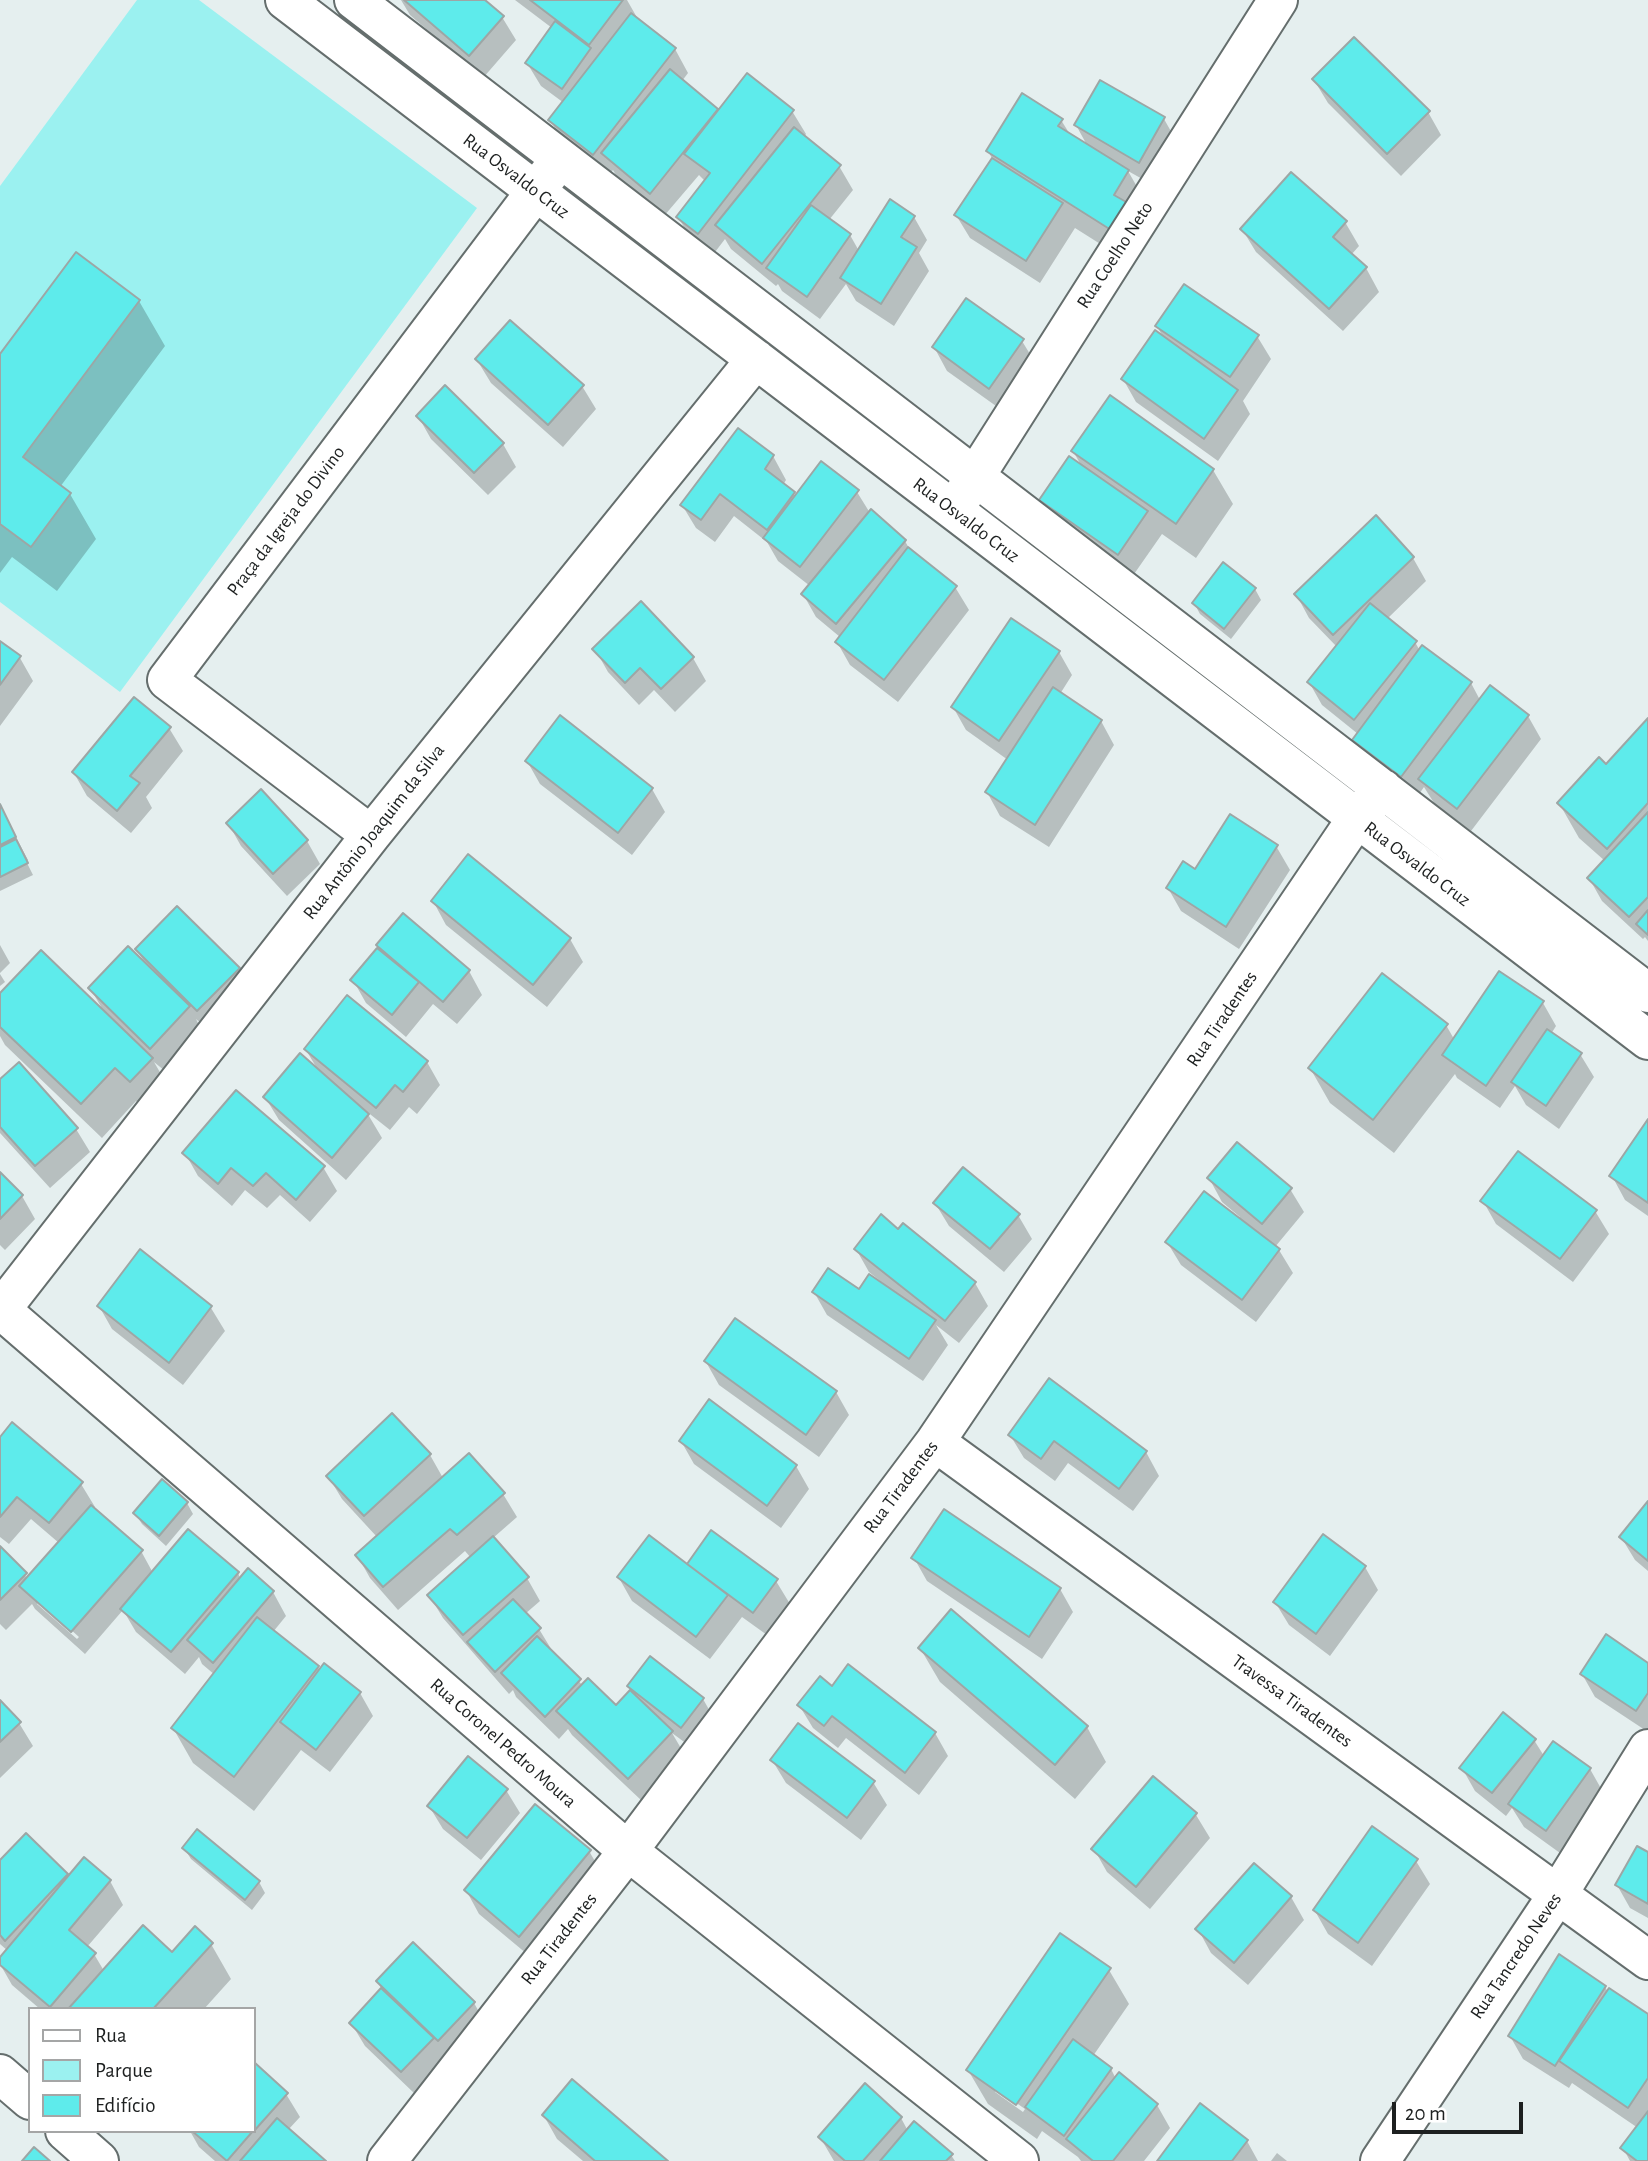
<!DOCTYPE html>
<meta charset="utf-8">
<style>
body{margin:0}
#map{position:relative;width:1648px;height:2161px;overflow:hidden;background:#e5efef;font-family:"Alegreya Sans",sans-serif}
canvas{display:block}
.legend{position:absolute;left:28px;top:2007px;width:228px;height:126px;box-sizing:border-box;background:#fff;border:2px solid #a5a6a6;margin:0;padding:9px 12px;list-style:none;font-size:21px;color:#1d2020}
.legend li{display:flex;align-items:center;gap:14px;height:35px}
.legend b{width:35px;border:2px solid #a5a6a6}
.scale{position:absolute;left:1392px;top:2102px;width:131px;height:32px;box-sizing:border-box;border:4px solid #1d2020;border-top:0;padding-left:9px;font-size:21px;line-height:24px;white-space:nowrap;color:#1d2020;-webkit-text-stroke:5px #fff;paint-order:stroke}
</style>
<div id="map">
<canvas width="1648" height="2161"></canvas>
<ul class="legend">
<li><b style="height:9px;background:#fff"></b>Rua</li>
<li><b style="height:19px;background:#9bf1f0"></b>Parque</li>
<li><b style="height:19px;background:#5eebeb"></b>Edifício</li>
</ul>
<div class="scale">20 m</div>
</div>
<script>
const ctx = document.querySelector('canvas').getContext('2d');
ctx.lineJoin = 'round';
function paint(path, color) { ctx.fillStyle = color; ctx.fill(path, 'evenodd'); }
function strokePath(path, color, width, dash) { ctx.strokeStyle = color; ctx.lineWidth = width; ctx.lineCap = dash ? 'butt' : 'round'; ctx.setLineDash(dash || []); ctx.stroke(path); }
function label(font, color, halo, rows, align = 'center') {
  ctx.font = font + ' "Alegreya Sans",sans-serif'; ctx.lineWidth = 6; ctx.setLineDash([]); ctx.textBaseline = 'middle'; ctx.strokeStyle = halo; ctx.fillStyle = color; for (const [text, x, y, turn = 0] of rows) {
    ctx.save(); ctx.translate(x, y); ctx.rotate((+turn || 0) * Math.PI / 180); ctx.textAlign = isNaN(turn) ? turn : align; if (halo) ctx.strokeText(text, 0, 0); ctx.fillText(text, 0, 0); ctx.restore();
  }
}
paint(new Path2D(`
 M137 0H199L477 208 120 692 0 602V186Z`), '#9bf1f0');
paint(new Path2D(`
 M401 0H482L502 17 516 40 483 78 410 15Z
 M515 0H627L639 21 675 49 688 73 682 81 719 112 792 111 806 134 804 137 839 166 853 190 829 220 850 235 859 251 914 217 927 240 919 253 929 271 894 326 856 301 846 284 820 319 782 291 778 284 776 286 731 249 725 239 712 256 692 240 678 217 705 181 699 175 664 216 617 177 613 170 607 177 564 143 550 120 564 103 541 86 527 63 552 28Z
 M1314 80 1428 112 1441 135 1401 176 1328 103Z
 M1164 119 1177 142 1153 185 1128 171 1148 206 1132 264 1075 228 1040 283 970 238 956 215 993 160 988 151 1061 120 1071 136 1088 147 1076 125Z
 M1345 222 1359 246 1351 255 1366 268 1379 292 1343 331 1256 252 1242 229Z
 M139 301 165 346 60 487 70 494 96 539 57 591 12 557 0 573V357Z
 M1157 326 1257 336 1271 359 1243 401 1250 414 1218 461 1136 402 1123 379 1164 339Z
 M1022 341 1036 364 1003 411 947 371 934 347Z
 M477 360 582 386 596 409 563 447 491 383Z
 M418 416 503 444 516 467 488 495 431 439Z
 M1073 451 1213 470 1233 504 1196 558 1162 534 1132 577 1055 524 1041 500 1082 467Z
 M773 456 786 480 783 485 796 497 857 492 870 513 905 541 911 552 955 587 969 610 898 702 850 665 837 642 840 637 816 617 803 594 810 586 778 561 767 542 734 516 715 542 696 528 682 505Z
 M1413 558 1426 581 1387 619 1415 642 1420 651 1471 683 1480 700 1528 716 1541 739 1471 831 1434 803 1424 787 1415 800 1368 763 1354 740 1358 734 1322 705 1309 682 1337 647 1309 618 1296 594Z
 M1255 589 1261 600 1231 639 1200 614 1194 603Z
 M641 604 693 658 706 681 675 712 654 690 639 705 608 672 595 649Z
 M0 643 20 658 33 681 0 726Z
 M1059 652 1072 675 1060 694 1101 721 1114 745 1049 847 1000 816 987 792 1008 760 966 730 953 707Z
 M1648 720V941L1645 937 1643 939 1602 901 1589 878 1605 861 1579 838 1559 803 1606 766Z
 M169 728 183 751 146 797 152 808 131 833 87 796 74 773Z
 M527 761 652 789 665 812 632 855 540 784Z
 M0 807 28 860 26 861 33 875 0 891Z
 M228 823 307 841 320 864 287 896 241 846Z
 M1276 846 1290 870 1239 949 1181 911 1168 888 1195 871Z
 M433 901 570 939 583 962 547 1007 446 925Z
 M403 916 469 971 482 995 457 1024 433 1004 406 1037 366 1003 353 980 384 955 378 945Z
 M0 945 10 963 0 973Z
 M137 950 239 969 252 992 212 1033 196 1019 202 1031 165 1071 154 1062 172 1093 151 1116 136 1101 102 1138 5 1045 0 1036V996L103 1010 90 988 145 963Z
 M0 974 5 982 0 986Z
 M1543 1003 1556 1026 1551 1034 1580 1054 1594 1077 1559 1129 1526 1105 1515 1086 1500 1108 1457 1078 1455 1074 1394 1153 1330 1103 1310 1068 1446 1025 1454 1039Z
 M306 1050 427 1062 440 1085 417 1114 409 1107 390 1130 366 1111 382 1138 346 1180 279 1120 265 1097 318 1070Z
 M0 1081 76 1129 90 1152 50 1188 0 1133Z
 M1648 1123V1216L1625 1200 1612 1176Z
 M185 1153 323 1167 337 1191 310 1222 280 1195 267 1208 245 1190 232 1206 198 1176Z
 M0 1175 22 1196 35 1219 5 1250 0 1245Z
 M1209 1178 1290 1189 1304 1212 1275 1247 1279 1250 1293 1273 1256 1322 1181 1265 1167 1242 1239 1219 1240 1217 1222 1202Z
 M1483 1201 1595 1211 1609 1234 1573 1282 1496 1224Z
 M935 1203 1018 1215 1032 1239 1004 1272 949 1226Z
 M899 1231 975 1283 988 1306 959 1343 936 1325 948 1345 923 1381 827 1315 814 1292 859 1291 882 1286 884 1284 869 1272 856 1249Z
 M141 1252 211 1308 225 1331 183 1385 112 1329 99 1306Z
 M706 1362 836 1392 849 1415 819 1457 719 1385Z
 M1010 1435 1146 1452 1159 1476 1133 1511 1068 1463 1055 1481 1024 1458Z
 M0 1440 81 1484 95 1507 93 1509 141 1551 153 1573H238L241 1580 249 1571 273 1592 286 1616 273 1632 318 1667 320 1671 360 1693 373 1716 330 1772 301 1750 254 1811 193 1763 173 1728 215 1675 202 1664 199 1657 185 1674 136 1632 123 1610 85 1654 35 1609 32 1604 6 1630 0 1624V1549L28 1579 59 1543 31 1519 9 1544 0 1537ZM39 1601 79 1637 77 1639 37 1604Z
 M681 1441 796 1466 809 1489 781 1528 694 1464Z
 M430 1455 443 1478 503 1494 517 1517 493 1538 527 1578 540 1601 525 1614 539 1629 553 1652 583 1686 616 1707 632 1690 629 1686 703 1699 716 1722 695 1750 672 1733 685 1755 642 1801 572 1735 568 1729 559 1739 516 1697 513 1690 509 1694 443 1618 429 1595 471 1558 465 1551 398 1610 370 1578 357 1555 377 1537 342 1499 328 1476Z
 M187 1503 193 1514 166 1546 142 1524 135 1513Z
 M1648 1504V1571L1635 1560 1621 1537Z
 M914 1558 1060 1589 1073 1612 1042 1659 927 1581Z
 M687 1566 776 1581 790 1604 767 1635 742 1617 710 1659 632 1601 619 1578Z
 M1365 1567 1378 1590 1330 1656 1289 1625 1275 1602Z
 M920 1648 1087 1727 1106 1762 1075 1799 940 1682Z
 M1648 1665V1732L1595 1697 1582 1674Z
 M0 1703 19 1723 33 1746 0 1778Z
 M799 1705 935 1733 948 1756 919 1795 846 1738 838 1748 813 1728Z
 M1534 1740 1544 1756 1590 1769 1603 1792 1560 1853 1524 1827 1512 1808 1506 1816 1475 1791 1462 1768Z
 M772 1760 873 1782 887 1805 861 1840 786 1783Z
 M1153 1778 1196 1815 1210 1838 1150 1909 1107 1872 1094 1849Z
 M506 1790 520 1813 481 1860 443 1829 429 1806Z
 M184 1848 259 1882 265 1893 252 1910 191 1859Z
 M589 1851 603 1875 533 1959 479 1914 466 1890Z
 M1648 1854V1918L1630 1908 1617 1885Z
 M84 1859 110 1881 123 1905 87 1947 94 1954 104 1971 211 1944 231 1979 204 2009H40L12 1985 0 1964V1960L8 1951 0 1944V1863L67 1875 69 1878Z
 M1416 1861 1430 1884 1372 1966 1328 1934 1315 1911Z
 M1291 1897 1304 1920 1248 1985 1211 1953 1198 1929Z
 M1109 1970 1129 2004 1093 2056 1111 2069 1116 2079 1157 2105 1170 2128 1144 2161H1081L1078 2157 1042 2131 1037 2139 988 2104 968 2070ZM995 2088 1025 2109 1023 2112 995 2092Z
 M378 1982 474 2003 487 2026 415 2094 365 2046 351 2023 382 1990Z
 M1605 1987 1608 1992 1648 2016V2161H1630L1623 2148 1638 2128 1572 2083 1569 2088 1523 2059 1510 2036Z
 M254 2065 286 2094 300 2117 288 2130 323 2161H215L199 2147 190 2131H254Z
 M544 2116 665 2161H583L557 2139Z
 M901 2118 908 2131 951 2155 955 2161H834L820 2137Z
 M1247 2141 1258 2161H1159Z
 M1277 2153 1287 2161H1271Z`), '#0003');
const building = new Path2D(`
 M404 0H485L504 16 469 56Z
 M530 0H623L589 45Z
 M631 13 676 48 593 155 548 120Z
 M555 21 591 48 562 89 525 63Z
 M1354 37 1430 111 1387 154 1312 79Z
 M670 69 718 109 650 194 601 153Z
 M747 73 794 110 698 234 676 217 710 173 684 154Z
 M1100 80 1165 117 1139 163 1074 125Z
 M1022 93 1063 119 1058 126 1129 170 1114 195 1128 203 1111 230 986 151Z
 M794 127 841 165 762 264 715 225Z
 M992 158 1063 203 1026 261 954 215Z
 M1291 172 1347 221 1333 237 1367 267 1329 309 1240 229Z
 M890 199 915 216 901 237 917 247 881 304 840 278Z
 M811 205 851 234 807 297 766 268Z
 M76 252 140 300 23 457 71 493 31 547 0 524V354Z
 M1184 284 1259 335 1230 377 1155 326Z
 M966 298 1024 339 989 389 932 347Z
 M510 320 584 385 548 425 475 359Z
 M1155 330 1238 390 1204 439 1121 379Z
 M445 385 504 443 474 473 416 416Z
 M1110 395 1214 469 1176 524 1071 451Z
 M738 428 774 455 765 469 795 492 767 530 720 494 701 520 680 505Z
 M1069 456 1148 511 1118 555 1039 500Z
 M821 461 859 490 800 567 763 538Z
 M871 509 906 540 836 624 801 594Z
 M1376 515 1414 557 1333 635 1294 594Z
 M908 547 957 586 884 680 835 642Z
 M1223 562 1256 588 1224 629 1192 603Z
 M641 601 694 657 661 689 640 668 625 683 592 649Z
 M1370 603 1417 641 1354 720 1307 682Z
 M1011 618 1060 651 999 741 951 707Z
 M0 641 21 656 0 685Z
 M1422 645 1472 682 1401 777 1352 740Z
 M1490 685 1529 715 1457 809 1418 779Z
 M1053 687 1102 720 1035 825 985 792Z
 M134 697 171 727 130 776 140 783 117 811 72 772Z
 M560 715 653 788 618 833 525 761Z
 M1648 718V803L1607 849 1557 803 1599 757 1606 764Z
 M261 789 308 840 273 874 226 823Z
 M0 804 16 837 0 845Z
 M1648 812V897L1629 917 1587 878Z
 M1230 814 1278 845 1226 927 1166 888 1183 861 1195 869Z
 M16 839 28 863 0 877V847Z
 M468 854 571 938 533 985 431 901Z
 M177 906 240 968 197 1011 135 949Z
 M1648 910V935L1636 924Z
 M403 913 470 970 443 1002 376 945Z
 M128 946 190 1006 150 1049 88 988Z
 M377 948 419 982 392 1015 350 980Z
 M41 950 153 1058 130 1082 115 1068 81 1104 0 1027V993Z
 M1499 971 1544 1001 1486 1086 1442 1055Z
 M1382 973 1448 1024 1373 1120 1308 1068Z
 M347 995 428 1061 403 1092 395 1085 376 1108 304 1049Z
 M1547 1029 1582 1053 1546 1106 1511 1082Z
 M300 1053 369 1114 332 1158 263 1097Z
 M19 1062 78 1128 35 1166 0 1127V1079Z
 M236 1090 325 1166 296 1200 266 1173 253 1186 231 1168 218 1184 182 1153Z
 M1648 1119V1203L1609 1176Z
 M1237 1142 1292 1188 1262 1224 1207 1178Z
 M1518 1151 1597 1210 1560 1259 1480 1201Z
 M963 1167 1020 1214 990 1249 933 1203Z
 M0 1172 23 1195 0 1219Z
 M1204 1191 1280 1249 1242 1300 1165 1242Z
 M881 1214 898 1229 903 1223 976 1282 945 1321 854 1249Z
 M140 1249 212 1306 169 1363 97 1306Z
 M828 1268 859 1289 869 1274 936 1320 909 1359 812 1292Z
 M735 1318 837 1391 806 1435 704 1361Z
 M1049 1378 1147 1451 1119 1489 1054 1441 1041 1459 1008 1435Z
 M709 1399 797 1465 767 1506 679 1441Z
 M392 1413 431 1454 364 1516 326 1476Z
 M12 1422 83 1482 49 1523 17 1497 0 1517V1437Z
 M469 1453 505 1493 457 1535 450 1529 383 1587 355 1555Z
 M162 1479 188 1502 159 1536 133 1513Z
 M1648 1501V1561L1619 1537Z
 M91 1505 143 1550 71 1632 19 1586Z
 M944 1509 1061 1588 1029 1637 911 1558Z
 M188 1529 239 1572 171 1652 120 1609Z
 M711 1530 778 1579 753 1613 687 1564Z
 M1323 1534 1366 1566 1316 1634 1273 1602Z
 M649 1535 728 1595 696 1637 617 1577Z
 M493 1536 529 1577 463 1635 427 1595Z
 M0 1546 27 1573 0 1600Z
 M248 1568 274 1591 213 1663 187 1640Z
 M513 1599 541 1628 495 1672 467 1642Z
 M951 1609 1088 1726 1055 1765 918 1648Z
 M257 1617 319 1666 234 1777 171 1728Z
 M1606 1634 1648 1663V1693L1636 1711 1580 1674Z
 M537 1636 581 1679 545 1717 501 1673Z
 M650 1656 704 1698 681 1728 627 1686Z
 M324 1663 361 1692 316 1750 280 1722Z
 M848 1664 936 1732 905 1773 832 1716 824 1726 797 1705 820 1676 832 1686Z
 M588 1678 616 1705 630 1690 673 1731 628 1779 556 1711Z
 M0 1700 21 1722 0 1742Z
 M1503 1712 1536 1739 1492 1793 1459 1768Z
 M798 1723 875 1781 847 1818 770 1760Z
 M1553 1741 1591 1768 1546 1831 1508 1804Z
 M468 1756 508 1789 467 1838 427 1806Z
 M1153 1776 1197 1813 1136 1887 1091 1849Z
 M535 1804 591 1850 519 1937 464 1890Z
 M1372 1826 1418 1859 1358 1943 1313 1910Z
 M197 1829 260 1881 245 1900 182 1848Z
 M26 1833 68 1874 5 1941 0 1935V1860Z
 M1637 1846 1648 1852V1904L1615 1885Z
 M84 1857 111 1880 69 1930 96 1953 50 2007 0 1965V1957Z
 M1254 1863 1292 1896 1234 1963 1195 1929Z
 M143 1925 172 1952 195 1926 213 1943 153 2009H68Z
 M1060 1933 1111 1968 1016 2105 966 2070Z
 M413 1942 475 2002 438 2041 376 1981Z
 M1559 1954 1606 1986 1555 2066 1508 2036Z
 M381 1988 434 2038 401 2072 349 2023Z
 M1609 1988 1648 2014V2078L1628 2108 1559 2061Z
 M1073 2039 1112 2068 1064 2136 1025 2107Z
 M254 2062 288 2093 254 2131Z
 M1119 2072 1158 2104 1113 2161H1093L1066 2139Z
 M572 2079 668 2161H595L542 2115Z
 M865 2083 902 2117 863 2161H845L818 2137Z
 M1200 2103 1248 2140 1232 2161H1157Z
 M1648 2111V2161H1637L1620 2148Z
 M277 2118 326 2161H240Z
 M914 2121 953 2154 946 2161H880Z
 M192 2131H253L227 2161Z
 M34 2147 50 2161H22Z`);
paint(building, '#5eebeb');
strokePath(building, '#9da6a5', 2);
const street = new Path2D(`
 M285 0 1648 1040
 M354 0 1648 993
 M962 497 1278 0
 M371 835 167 680 551 171
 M0 1309 628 1851 1019 2161
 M0 1311 371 835 756 359
 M935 1442 1648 1960
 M0 2074 30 2100
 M65 2131 99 2161
 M387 2161 628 1851 935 1442 1357 818 1383 789
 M1380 2161 1558 1894 1648 1749`);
strokePath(street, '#656e6d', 42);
strokePath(street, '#fff', 38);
label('19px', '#1d2020', '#fff', [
 ["Rua Osvaldo Cruz",516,176,37],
 ["Rua Coelho Neto",1115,255,-57],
 ["Rua Osvaldo Cruz",966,520,37],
 ["Praça da Igreja do Divino",286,521,-53],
 ["Rua Antônio Joaquim da Silva",374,832,-52],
 ["Rua Osvaldo Cruz",1417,864,37],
 ["Rua Tiradentes",1222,1019,-56],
 ["Rua Tiradentes",901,1487,-53],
 ["Travessa Tiradentes",1292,1701,36],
 ["Rua Coronel Pedro Moura",503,1743,41],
 ["Rua Tiradentes",559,1939,-52],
 ["Rua Tancredo Neves",1516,1956,-56]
]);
</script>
